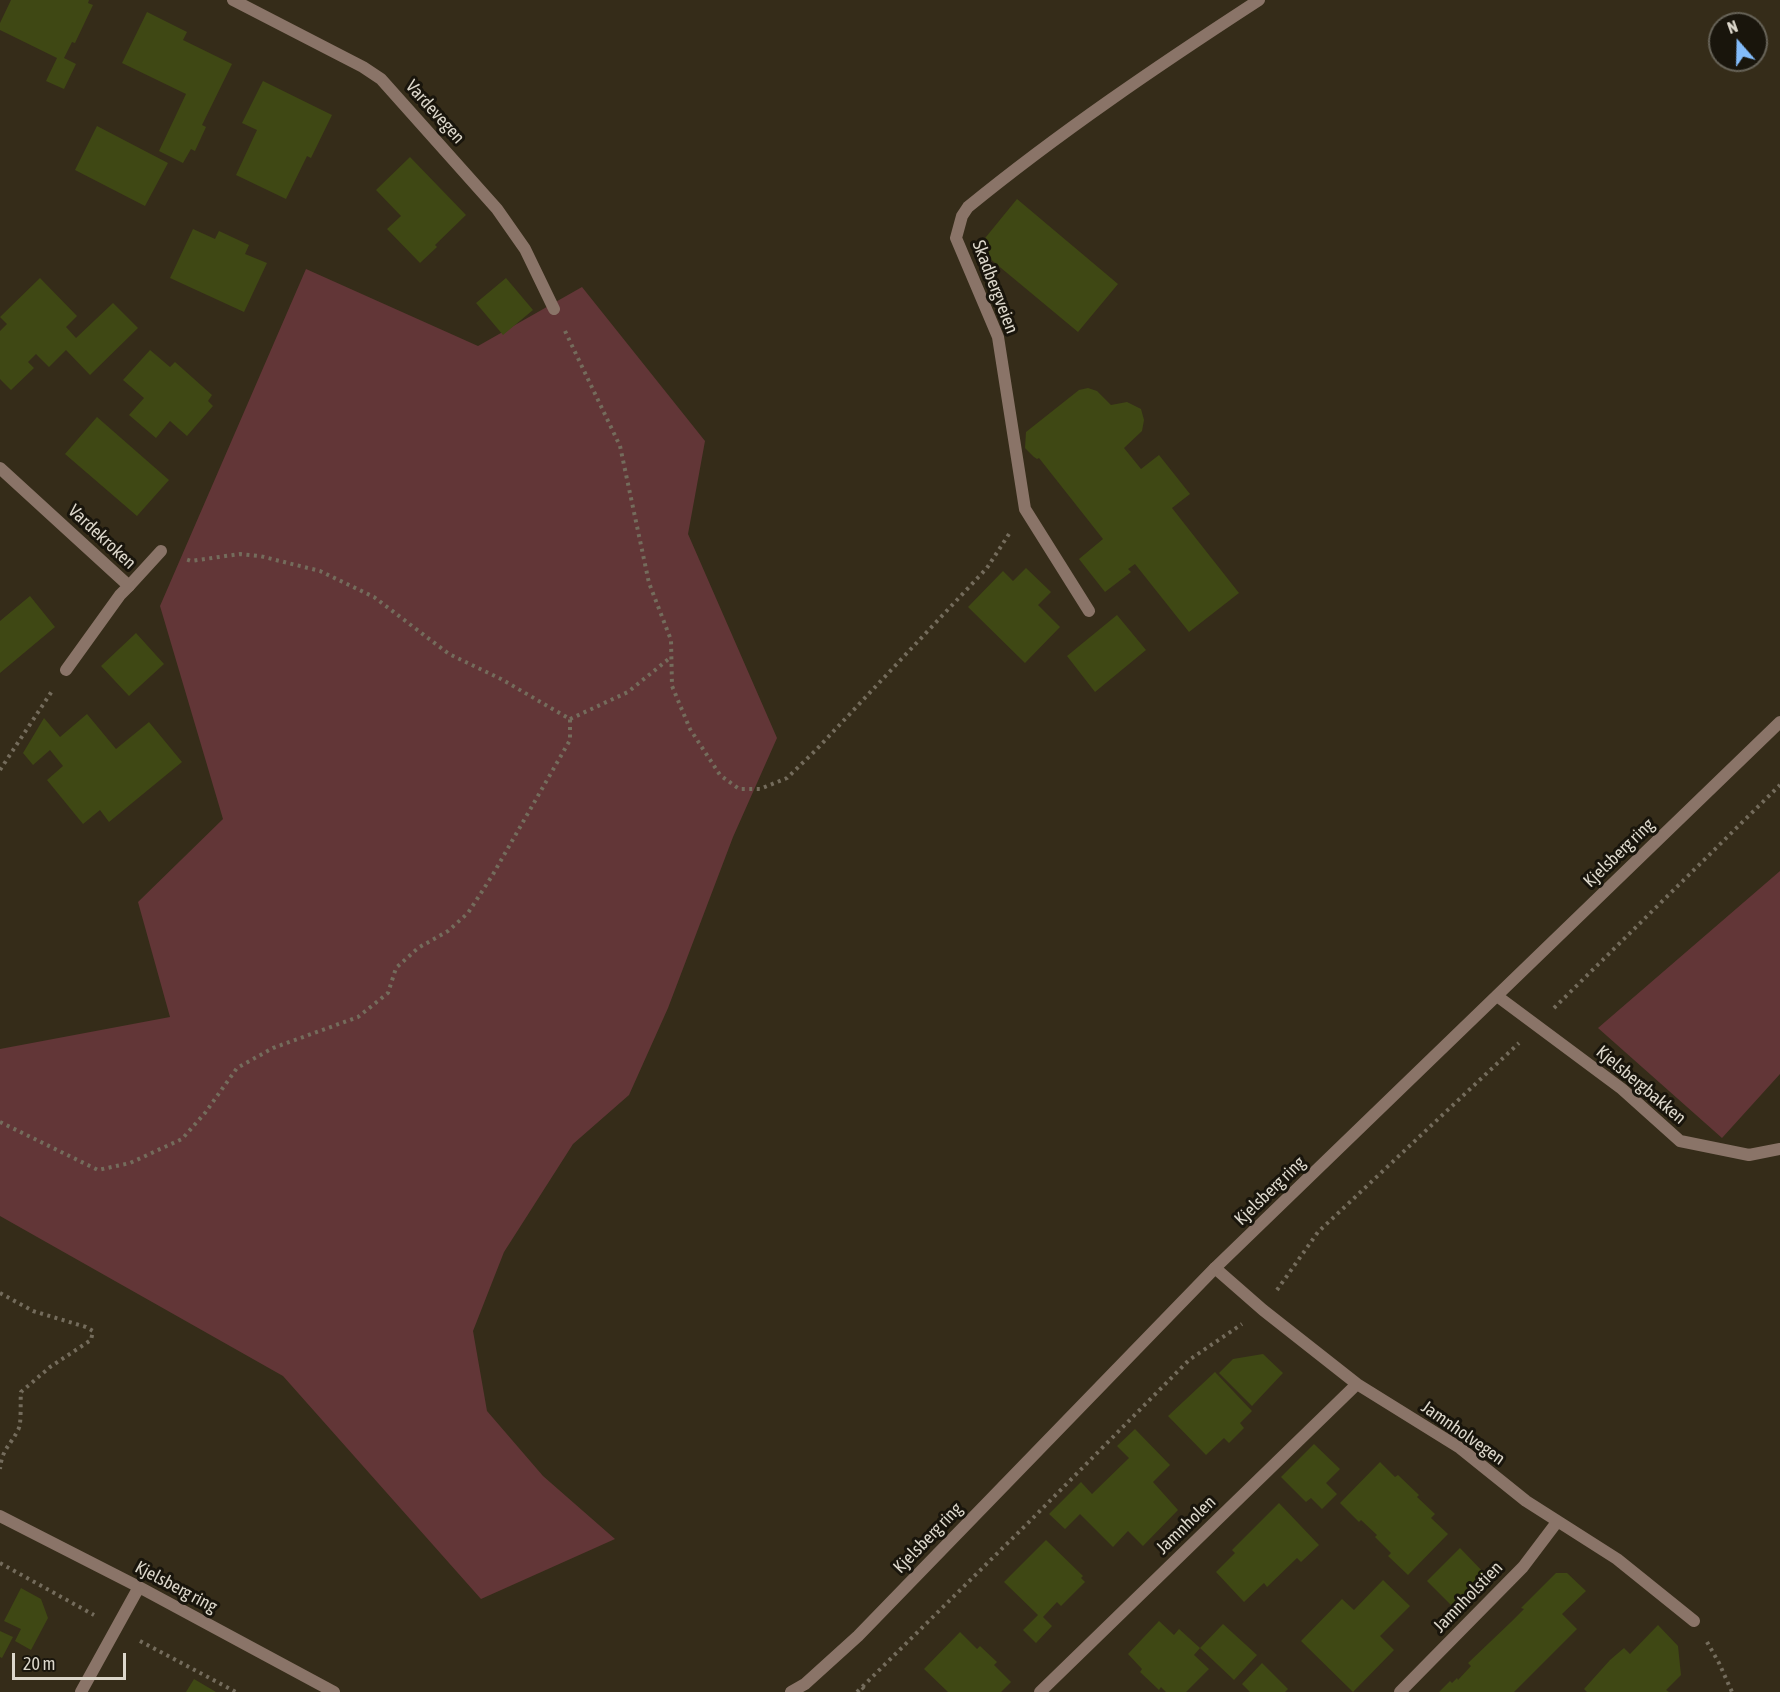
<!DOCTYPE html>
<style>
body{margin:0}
#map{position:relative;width:1780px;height:1692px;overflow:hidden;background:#352c19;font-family:"Asap Condensed",sans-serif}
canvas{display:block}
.north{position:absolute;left:1708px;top:12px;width:60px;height:60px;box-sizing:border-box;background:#19150c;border:2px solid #676358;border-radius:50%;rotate:340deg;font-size:16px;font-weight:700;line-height:24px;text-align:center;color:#dcd7cb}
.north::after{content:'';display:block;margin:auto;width:21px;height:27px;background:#83bcfb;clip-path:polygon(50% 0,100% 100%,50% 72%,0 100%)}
.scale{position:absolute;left:12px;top:1653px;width:114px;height:27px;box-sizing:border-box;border:3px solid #dcd7cb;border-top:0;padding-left:8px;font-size:18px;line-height:21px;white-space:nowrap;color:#dcd7cb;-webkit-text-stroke:4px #19150c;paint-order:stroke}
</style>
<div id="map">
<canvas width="1780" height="1692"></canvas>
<div class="north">N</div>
<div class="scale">20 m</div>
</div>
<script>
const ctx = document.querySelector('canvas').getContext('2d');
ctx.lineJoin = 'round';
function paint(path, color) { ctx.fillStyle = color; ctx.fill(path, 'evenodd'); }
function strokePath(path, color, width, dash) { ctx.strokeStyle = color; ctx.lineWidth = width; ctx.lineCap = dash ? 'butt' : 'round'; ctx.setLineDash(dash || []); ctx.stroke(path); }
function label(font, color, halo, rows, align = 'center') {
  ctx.font = font + ' "Asap Condensed",sans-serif'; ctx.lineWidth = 6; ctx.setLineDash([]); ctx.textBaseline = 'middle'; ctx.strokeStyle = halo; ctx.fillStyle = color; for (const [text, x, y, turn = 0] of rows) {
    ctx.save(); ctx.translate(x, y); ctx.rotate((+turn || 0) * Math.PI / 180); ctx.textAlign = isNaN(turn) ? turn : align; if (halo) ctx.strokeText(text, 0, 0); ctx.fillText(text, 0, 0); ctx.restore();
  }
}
paint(new Path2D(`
 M306 269 478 346 582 287 705 441 688 534 777 738 733 837 668 1008 629 1095 573 1144 504 1252 473 1331 487 1411 543 1476 615 1539 481 1599 283 1376 0 1216V1049L170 1017 138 902 223 819 160 606Z
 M1780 871V1074L1722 1138 1598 1028Z`), '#623637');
paint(new Path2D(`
 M11 0H89L88 3 93 5 75 43 72 42 64 58 76 64 64 89 46 81 57 58 0 30V23Z
 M147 12 187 32 183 40 232 64 202 125 206 127 195 151 191 149 183 163 159 151 186 94 122 63Z
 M263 81 332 115 311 158 307 156 286 199 236 175 257 130 242 123Z
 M97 126 168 163 145 206 75 170Z
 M410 157 466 215 435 245 437 247 420 263 387 229 401 216 376 190Z
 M1017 199 1118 284 1078 332 977 248Z
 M193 229 215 239 219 231 249 245 245 254 267 263 244 312 170 278Z
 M40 278 77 316 66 327 76 338 113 303 138 328 90 375 66 350 49 367 36 354 28 362 34 368 11 390 0 379V331L7 324 0 317Z
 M506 278 533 310 503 335 476 303Z
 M150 350 170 367 175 362 212 395 208 401 213 406 187 436 170 421 156 438 129 415 144 398 123 380Z
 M1088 388 1097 391 1111 405 1127 402 1141 409 1144 420 1142 431 1124 448 1141 469 1159 455 1190 494 1172 508 1239 593 1189 632 1135 564 1128 569 1131 572 1105 592 1079 559 1103 539 1039 458 1037 459 1034 457 1025 448 1026 432 1079 390Z
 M97 417 169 480 137 516 65 454Z
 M1026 568 1051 592 1038 605 1060 627 1025 663 968 607 1003 571 1013 581Z
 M30 596 55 627 0 673V621Z
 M1117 615 1146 650 1095 692 1067 656Z
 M136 633 164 664 129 696 101 666Z
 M87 714 116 749 149 722 182 762 109 822 100 810 83 824 47 780 63 766 50 750 33 765 23 753 44 718 60 737Z
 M1263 1354 1283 1373 1252 1406 1219 1373 1233 1359Z
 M1215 1372 1252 1411 1240 1423 1244 1428 1229 1443 1224 1438 1206 1455 1168 1416Z
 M1135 1429 1170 1465 1153 1482 1178 1510 1143 1546 1128 1531 1113 1547 1080 1514 1065 1529 1049 1514 1081 1482 1092 1494 1129 1458 1117 1446Z
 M1314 1444 1340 1469 1326 1483 1337 1494 1322 1509 1311 1498 1306 1502 1281 1477Z
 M1380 1462 1395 1477 1398 1475 1419 1495 1417 1497 1435 1514 1431 1518 1448 1534 1408 1575 1388 1556 1391 1553 1375 1537 1377 1535 1361 1520 1359 1522 1340 1503Z
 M1279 1503 1319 1545 1301 1562 1297 1558 1267 1587 1264 1583 1244 1602 1216 1572 1235 1553 1232 1550Z
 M1046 1540 1083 1576 1081 1578 1085 1582 1061 1606 1057 1602 1043 1617 1052 1626 1036 1643 1023 1630 1038 1615 1004 1582Z
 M1460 1548 1487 1576 1454 1608 1427 1581Z
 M1556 1573H1567L1586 1591 1562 1614 1577 1629 1514 1692H1439L1450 1681 1452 1683 1457 1678 1458 1680 1471 1666 1468 1663 1511 1622 1524 1609 1521 1608Z
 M1383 1580 1410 1606 1380 1636 1394 1650 1353 1692 1301 1641 1342 1599 1354 1610Z
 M21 1588 41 1599 48 1618 31 1650 15 1641 21 1629 4 1621Z
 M1159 1621 1174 1635 1179 1629 1200 1648 1194 1655 1209 1669 1186 1692H1166L1161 1687 1159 1690 1140 1672 1142 1669 1128 1654Z
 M1223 1624 1257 1655 1234 1680 1200 1648Z
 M1658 1625 1678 1646 1681 1675 1666 1690 1669 1692H1587L1584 1689 1610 1660 1624 1648 1630 1654Z
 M0 1631 13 1637 2 1658 0 1657Z
 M960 1632 977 1649 980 1646 997 1662 994 1665 1011 1682 1001 1692H948L924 1669Z
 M1262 1663 1288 1689 1285 1692H1250L1242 1684Z
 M194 1679 216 1692H186Z`), '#3f4814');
strokePath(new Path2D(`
 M565 331 620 446 649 583 671 640 672 686 690 729 720 775 739 789H760L787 778 815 751 987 568 1009 534
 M570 719 628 692 671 657
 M0 770 52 691
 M1554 1008 1780 785
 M0 1122 98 1170 130 1163 182 1139 205 1113 237 1068 273 1048 358 1017 388 993 396 968 418 948 448 931 468 913 492 876 570 740V719L501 679 449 654 374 597 320 571 260 556 240 554 191 561 185 559
 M1277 1290 1318 1232 1519 1043
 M0 1293 33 1311 86 1327 93 1331 91 1340 50 1367 21 1392C20 1401 22 1424 18 1430 10 1446 2 1449 0 1469
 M0 1563 94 1615
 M140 1641 236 1692
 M1707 1642 1719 1663 1732 1692
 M862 1687 867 1692
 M857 1692 1028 1523 1189 1360 1242 1324`), '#746c5c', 4, [3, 4.5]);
strokePath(new Path2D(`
 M129 586 161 551
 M1497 996 1622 1089 1680 1141 1749 1155 1780 1149`), '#8a7468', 12);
strokePath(new Path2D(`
 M233 0 363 67 381 79 497 209 525 249 554 309
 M0 468 129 586 120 595 66 670
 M1089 611 1025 509 998 337 956 238 962 216 968 207C1060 132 1159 65 1259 0
 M1215 1268 1263 1310 1357 1384 1460 1448 1526 1501 1617 1559 1694 1621
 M0 1516 139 1587 334 1692
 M81 1692 139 1587
 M1040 1692 1357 1384
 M1400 1692 1523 1567 1557 1522`), '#8a7468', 12);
strokePath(new Path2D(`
 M791 1692 805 1684 858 1636 1215 1268 1780 722`), '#8a7468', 12);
label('18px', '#dcd7cb', '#19150c', [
 ["Vardevegen",435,112,48],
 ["Skadbergveien",995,287,69],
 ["Vardekroken",102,537,43],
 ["Kjelsberg ring",1619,853,-44],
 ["Kjelsbergbakken",1641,1085,40],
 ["Kjelsberg ring",1270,1191,-44],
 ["Jamnholvegen",1463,1433,35],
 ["Jamnholen",1186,1525,-44],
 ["Kjelsberg ring",928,1538,-46],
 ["Kjelsberg ring",176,1587,28],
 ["Jamnholstien",1468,1597,-46]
]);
</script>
